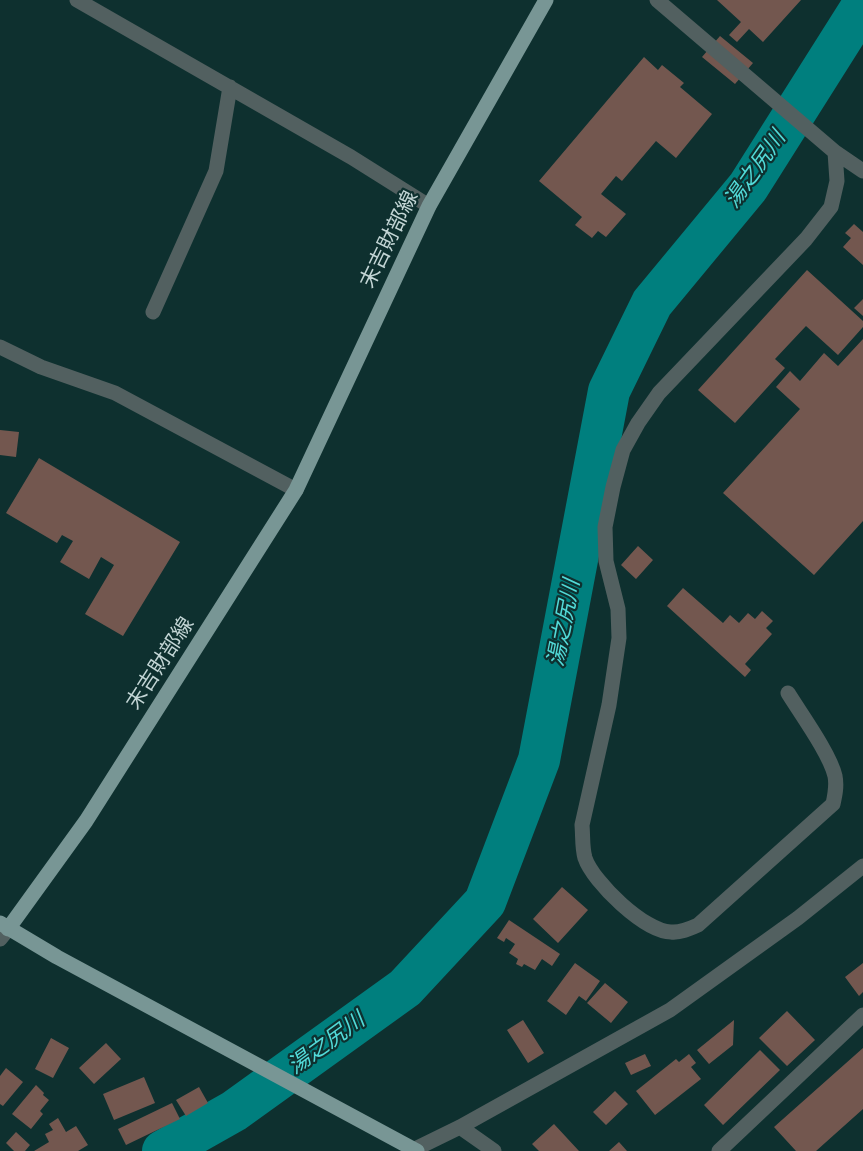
<!DOCTYPE html>
<meta charset="utf-8">
<style>
body{margin:0}
canvas{display:block;background:#0e302f}
</style>
<canvas width="863" height="1151"></canvas>
<script>
const ctx = document.querySelector('canvas').getContext('2d');
ctx.lineJoin = 'round';
function strokePath(path, color, width, dash) { ctx.strokeStyle = color; ctx.lineWidth = width; ctx.lineCap = dash ? 'butt' : 'round'; ctx.setLineDash(dash || []); ctx.stroke(path); }
function paint(path, color) { ctx.fillStyle = color; ctx.fill(path, 'evenodd'); }
function label(font, color, halo, rows, align = 'center') {
  ctx.font = font + ' "DM Sans","Noto Sans JP",sans-serif'; ctx.lineWidth = 4.5; ctx.setLineDash([]); ctx.textBaseline = 'middle'; ctx.strokeStyle = halo; ctx.fillStyle = color; for (const [text, x, y, turn = 0] of rows) {
    ctx.save(); ctx.translate(x, y); ctx.rotate((+turn || 0) * Math.PI / 180); ctx.textAlign = isNaN(turn) ? turn : align; if (halo) ctx.strokeText(text, 0, 0); ctx.fillText(text, 0, 0); ctx.restore();
  }
}
strokePath(new Path2D(`
 M163 1151 234 1111 405 988 485 902 539 760 609 391 652 303 748 187 863 5`), '#007f7e', 42);
paint(new Path2D(`
 M717 0H801L763 42 749 29 737 42 729 35 741 22Z
 M720 36 753 63 735 84 702 57Z
 M644 57 658 70 662 65 684 83 680 87 712 114 676 158 656 141 622 181 616 176 601 194 626 214 606 237 598 231 592 238 575 225 582 217 539 181Z
 M854 224 863 232V265L843 247 851 238 845 233Z
 M807 270 863 321V327L838 355 806 326 775 359 785 368 735 423 698 390Z
 M863 299V316L854 308Z
 M863 339V521L814 575 723 493 800 409 776 387 790 371 800 381 824 353 838 366Z
 M0 430 19 432 16 457 0 455Z
 M39 458 180 542 123 636 85 614 114 565 101 557 89 579 60 562 73 541 62 535 57 543 6 513Z
 M638 546 653 560 636 579 621 565Z
 M683 588 723 623 730 615 739 623 748 613 755 619 762 611 773 621 766 628 772 634 745 664 751 670 745 677 667 606Z
 M562 887 588 910 558 943 533 919Z
 M509 920 560 954 552 966 542 959 535 970 524 964 522 967 516 964 518 959 509 953 515 944 506 938 504 942 497 938Z
 M575 963 600 981 586 1001 579 996 566 1015 547 1001Z
 M863 963V992L859 996 845 977Z
 M605 983 628 1002 611 1023 587 1003Z
 M787 1011 815 1040 787 1066 759 1038Z
 M523 1020 544 1053 528 1063 507 1030Z
 M734 1020 733 1045 709 1064 697 1050Z
 M51 1038 69 1048 53 1078 35 1069Z
 M106 1043 121 1059 94 1084 79 1068Z
 M863 1048V1109L816 1151H796L774 1127Z
 M760 1050 780 1070 723 1125 704 1105Z
 M645 1054 651 1066 631 1075 625 1063Z
 M689 1054 696 1063 691 1067 701 1079 655 1115 636 1091 676 1059 679 1062Z
 M6 1068 23 1082 3 1106 0 1104V1076Z
 M144 1077 155 1103 114 1120 103 1094Z
 M36 1085 44 1093 43 1095 49 1100 40 1111 43 1114 31 1129 12 1114Z
 M199 1087 208 1103 186 1116 176 1100Z
 M615 1091 628 1104 606 1125 593 1112Z
 M172 1103 180 1119 126 1145 118 1129Z
 M58 1118 66 1132 76 1126 88 1145 78 1151H34L49 1142 45 1134 53 1130 49 1124Z
 M554 1124 579 1151H539L532 1144Z
 M16 1132 30 1145 25 1151H14L6 1143Z
 M619 1142 627 1151H609Z`), '#73574f');
strokePath(new Path2D(`
 M77 0 351 157 429 206
 M657 0 835 152 863 171
 M153 312 216 171 230 87
 M0 347 41 367 115 393 296 490
 M788 693C801 714 830 754 835 776 837 786 835 795 833 804L698 925C689 929 680 933 671 932 645 932 593 882 585 858 582 848 583 836 582 825L609 705 619 638 618 609 606 561 605 527 613 487 623 450 638 423 659 393 806 239 831 207 837 181 835 152
 M0 939 8 929
 M460 1127 494 1151
 M411 1151 460 1127 670 1010 798 918 863 866
 M719 1151 863 1015`), '#526060', 15);
strokePath(new Path2D(`
 M0 923 57 957 417 1151
 M8 929 86 821 296 490 429 206 546 0`), '#789695', 15);
label('21px', '#c3d5d5', '#0e302f', [
 ["末吉財部線",390,240,-64],
 ["末吉財部線",161,664,-57]
]);
label('italic 22px', '#52dad8', '#0e302f', [
 ["湯之尻川",756,170,-55],
 ["湯之尻川",565,623,-79],
 ["湯之尻川",327,1044,-36]
]);
</script>
